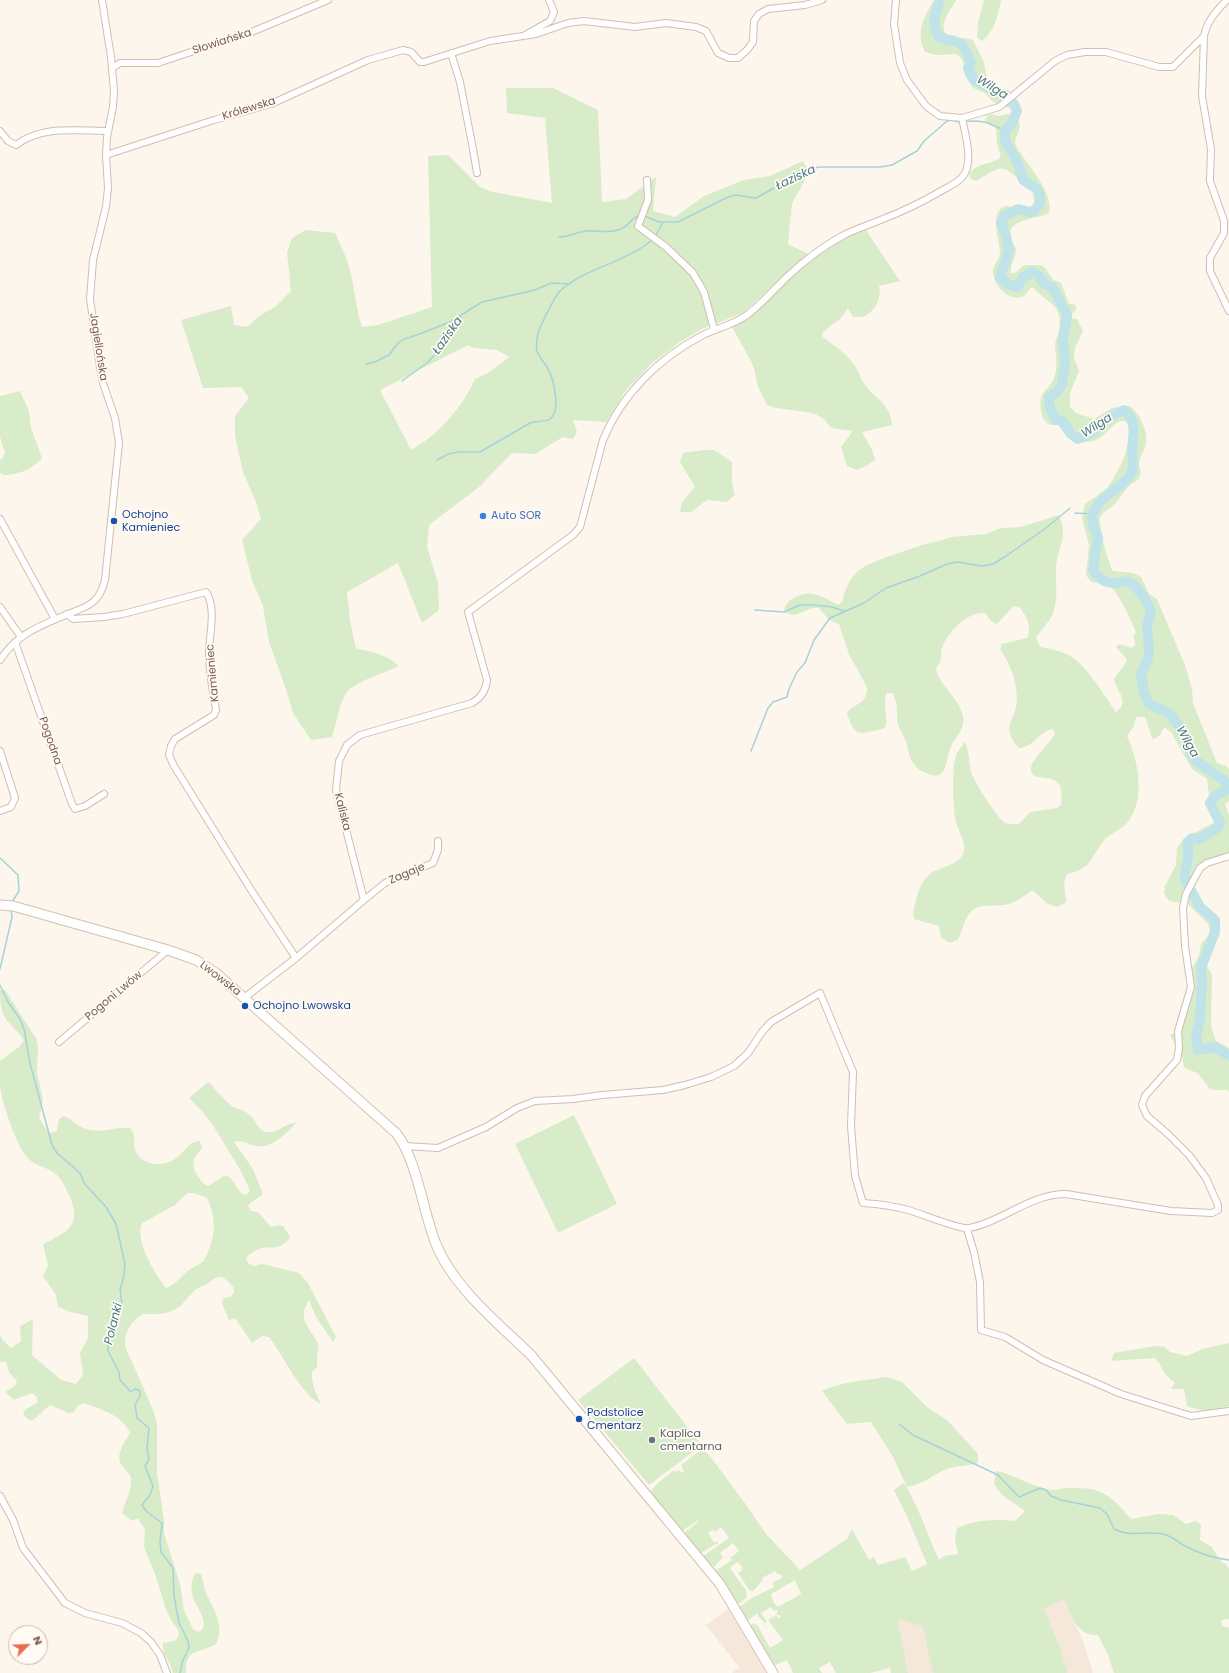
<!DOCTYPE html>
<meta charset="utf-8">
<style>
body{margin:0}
#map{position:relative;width:1229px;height:1673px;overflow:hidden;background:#fdf6ec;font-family:Poppins,sans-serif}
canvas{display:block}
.north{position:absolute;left:8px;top:1625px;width:40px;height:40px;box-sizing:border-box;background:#fffaf3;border:1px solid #cabbb1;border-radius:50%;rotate:66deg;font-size:11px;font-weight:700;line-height:16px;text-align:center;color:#7a5c4d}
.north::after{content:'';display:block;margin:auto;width:14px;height:18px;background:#e76f51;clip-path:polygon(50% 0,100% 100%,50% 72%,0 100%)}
</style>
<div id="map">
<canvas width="1229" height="1673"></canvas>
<div class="north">N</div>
</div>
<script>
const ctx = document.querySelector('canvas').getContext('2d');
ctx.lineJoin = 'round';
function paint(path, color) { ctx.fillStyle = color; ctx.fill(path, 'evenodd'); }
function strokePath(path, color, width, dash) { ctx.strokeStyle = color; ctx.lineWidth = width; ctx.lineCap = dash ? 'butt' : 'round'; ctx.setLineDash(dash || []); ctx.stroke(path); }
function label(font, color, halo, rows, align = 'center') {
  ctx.font = font + ' Poppins,sans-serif'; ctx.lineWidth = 3.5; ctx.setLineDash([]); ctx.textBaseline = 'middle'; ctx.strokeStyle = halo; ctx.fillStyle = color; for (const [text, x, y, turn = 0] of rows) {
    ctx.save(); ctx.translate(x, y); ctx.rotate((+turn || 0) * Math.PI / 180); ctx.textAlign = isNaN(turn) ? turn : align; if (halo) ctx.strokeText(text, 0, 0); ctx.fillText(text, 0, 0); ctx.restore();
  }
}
paint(new Path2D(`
 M1064 1599 1084 1644 1093 1673H1068L1059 1645 1044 1609Z
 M728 1609 755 1654 766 1673H732L739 1667 706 1625Z
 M894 1617 923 1627 964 1673H904Z`), '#f5e8da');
paint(new Path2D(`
 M934 0H956C951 10 932 32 954 37 960 39 966 37 973 40L984 62 986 74 989 79 1007 94 1014 110 994 103 985 93 973 88 966 77 964 64 961 58 956 54 937 55 925 52C915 32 924 17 934 0Z
 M984 0H1001C998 15 995 31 982 41L977 37 978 23Z
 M506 88H553L598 110 602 202 626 199 656 177 653 211 675 217 704 196 744 180 770 176 803 161 809 172 792 204 788 244 808 254 743 313 702 329 680 342 652 363 627 389 606 422 573 420 577 432 573 439 563 437 535 454 512 453 479 487 429 525 427 547 438 583 439 610 422 623 398 563 347 592 350 620 356 649C372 651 387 655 399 666 385 673 352 682 345 695 339 705 336 725 332 737L311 740 293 713 286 689 269 642 263 606 252 580 242 540 261 519 256 502 243 472 235 436V416L249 398 241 387 203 388 181 320 231 306 234 325 247 327 259 316 275 307 291 291 287 252 292 238 306 230 335 233C341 246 348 260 351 274 355 292 356 309 362 327L378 325 432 307 428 156 448 155 480 187 493 192 552 203 545 118 507 113ZM468 345 473 348 497 350 509 357 488 373 475 379C466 399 451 419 434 434 427 440 419 445 411 450L380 390Z
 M991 114 999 116 1008 114C1026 121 1019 129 1015 142L1016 146C1025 162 1055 193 1049 213 1038 219 1010 219 1010 234 1009 241 1016 244 1016 251 1015 259 1010 265 1011 273H1015L1024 265H1041L1045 268 1053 280 1061 283 1069 304H1074L1077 308 1071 315 1073 319H1077L1083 331 1075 348 1074 358 1079 371 1070 393V407L1076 413 1094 419 1112 408 1129 406C1139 411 1148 431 1146 443 1145 450 1140 456 1139 463 1139 468 1143 472 1139 478 1137 482 1133 482 1130 485 1124 491 1119 500 1113 506 1108 510 1102 512 1100 519 1098 524 1109 566 1113 571L1133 573 1141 577 1149 594 1157 599 1185 665 1192 689 1193 703 1217 763 1226 766 1229 769V801L1225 804 1229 815V853L1208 859 1197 868 1186 888 1193 890 1203 905 1219 919 1220 926 1207 956V966L1212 975 1211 1027 1216 1041 1229 1048V1092L1227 1090H1215L1210 1089 1199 1075 1195 1072 1189 1070 1184 1067 1182 1056 1170 1035 1176 1032 1189 994 1190 971 1199 956 1201 944 1208 936 1210 930 1208 924 1188 904 1170 901 1166 897 1164 892 1165 886 1176 865 1177 848 1184 838 1215 822 1210 804 1207 779 1192 769 1171 732 1164 727 1160 735 1153 740 1145 717H1136L1134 726 1127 736C1138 760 1147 802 1126 824 1119 831 1108 834 1102 843 1090 859 1091 869 1067 874L1064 883 1066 902 1058 907 1048 904 1032 890C1024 896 1017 902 1008 904 995 908 979 901 969 914 964 921 962 932 958 940L949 943 941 937 939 926 914 919C912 912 914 907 916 901 918 892 922 880 930 874 939 867 961 865 964 851 966 841 958 831 956 822 953 810 952 772 955 760 956 753 960 748 965 742 969 750 969 763 971 772 974 782 996 816 1004 822 1008 825 1013 824 1019 824L1030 812 1057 808 1061 805C1068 764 1032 787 1031 770 1030 759 1050 744 1055 734L1053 729C1039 731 1033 748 1019 748 999 726 1016 722 1017 699 1017 681 1010 664 1000 649L1002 644 1027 638C1032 626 1027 617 1020 608L1014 606 997 624 992 622 985 613C966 611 946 634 941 651 940 654 942 657 941 660 940 663 937 666 936 669 940 687 959 697 963 716 966 729 954 738 950 749 945 761 948 783 926 773 921 771 917 769 914 764 909 758 909 752 907 745 905 736 897 728 897 719 897 709 898 702 892 693H887C881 704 890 719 885 727 882 730 877 730 873 731 856 736 853 731 847 714 853 701 867 708 867 687L849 654 839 624 829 620 819 608C807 606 793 623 784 610 786 604 788 601 794 598 811 588 823 597 838 605L842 602 845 591 850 580 857 572 865 566 884 558 922 545 942 540 952 537 986 534 1001 528 1021 527 1059 515C1069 540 1058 545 1056 567 1055 582 1059 598 1053 613 1050 622 1041 629 1036 638L1040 647C1050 649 1062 651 1070 656 1088 667 1104 695 1116 712 1131 702 1116 691 1114 679L1127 661 1125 657 1116 647 1119 644 1132 648 1135 645 1134 636 1136 632C1131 620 1116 585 1104 583 1099 582 1096 583 1091 582L1086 575 1089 545 1082 518 1085 504C1092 499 1102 493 1108 487 1117 474 1139 434 1125 421H1120C1102 432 1102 446 1076 441L1069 424 1065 422C1061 423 1057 425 1053 425 1042 426 1039 406 1041 398 1043 389 1052 386 1054 378 1058 367 1056 356 1055 345 1055 340 1058 335 1059 330 1062 313 1056 306 1043 297 1039 294 1037 290 1032 287 1028 290 1026 296 1021 297 1007 301 992 283 993 271 993 264 999 260 1000 254 1000 251 999 247 999 245 998 235 991 213 1003 207 1008 203 1024 212 1032 211L1035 207 1032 189C1028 184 1023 183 1019 180 999 160 997 170 976 181L971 179 969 175C975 163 990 165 1000 158V153L997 144 996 128 988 124 985 120 987 116Z
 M866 230 900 281 879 286C882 297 875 313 862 317 860 317 856 317 853 317L848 308 841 318 823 332 822 336C832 345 845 352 853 363 858 369 860 378 865 385 877 400 890 404 892 425L862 432 872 450 875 460 866 466 856 470 847 466 841 447 853 431 831 428 825 420 817 415 807 412 776 408 767 405 758 387 754 368 750 359 732 327 749 317 790 277 821 253 850 236Z
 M20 391 29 411 31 428 42 458C32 469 19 475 4 475L0 473V460L3 458 5 453 0 437V396Z
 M704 450H714L732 462V484L735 495 727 502 707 500 691 512H680L682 502 695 487 680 462 683 453Z
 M0 990H5L37 1040 38 1047 37 1073 43 1100 39 1118 46 1129 51 1133 57 1131 59 1119 64 1116C72 1119 78 1127 86 1129 99 1134 116 1126 130 1128 138 1139 132 1144 136 1152 143 1166 163 1167 175 1159 185 1153 187 1142 200 1141L202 1148C200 1151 196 1155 194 1159 191 1169 200 1182 208 1186L224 1176 230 1177 241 1193 247 1195 250 1190 239 1168 214 1127 203 1112 189 1098 208 1082C215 1088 225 1102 232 1106 239 1110 245 1110 251 1116 257 1122 258 1132 268 1132 279 1133 286 1122 296 1123 285 1135 270 1151 252 1145 245 1143 241 1140 234 1142L253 1169 263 1194 248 1205 251 1211 258 1212 271 1227 277 1225 283 1226 290 1237C280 1251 276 1246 262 1248 256 1249 250 1254 246 1258L249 1264 255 1266 261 1264 267 1265 299 1273 308 1283 336 1337 333 1342 316 1317 309 1300C307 1304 304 1309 304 1312 302 1324 314 1334 318 1344 320 1348 317 1351 317 1356 317 1364 319 1367 312 1372 311 1384 316 1393 321 1404 301 1395 283 1355 269 1337L262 1336 252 1343 235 1318 229 1320 222 1304 223 1298 230 1297 234 1293 233 1287C224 1276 219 1273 208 1283 204 1286 198 1287 194 1291 187 1297 183 1306 174 1310 164 1315 153 1314 143 1314 130 1322 125 1331 125 1346L153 1410 157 1423V1472L164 1520V1533L180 1584 184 1611 193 1629 198 1632 203 1629C208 1609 182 1601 195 1573L201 1574C203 1579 203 1585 205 1590 212 1607 226 1625 216 1644 200 1654 184 1648 186 1673H173C171 1662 161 1654 163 1643L175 1641 179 1636 178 1630 171 1620 166 1609 155 1574 144 1547 145 1529 138 1519 131 1520 122 1513C125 1502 132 1490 131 1480 131 1474 127 1472 123 1467 114 1456 124 1443 130 1433 123 1416 100 1408 83 1403L77 1406 74 1412 68 1413 51 1405C43 1409 39 1416 32 1421L26 1418 23 1413 26 1409 37 1403V1397L32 1393 14 1400 5 1392 15 1386 17 1381 9 1372 6 1362H0V1334L2 1339 11 1348 21 1341 20 1326 33 1319 32 1355 61 1380 76 1384 83 1375 80 1353 88 1338V1316L70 1312 58 1307 56 1295 43 1276 48 1265 43 1244C68 1232 83 1225 69 1195 65 1186 61 1177 53 1172 42 1165 31 1165 23 1152 14 1137 2 1103 0 1086 0 1078 0 1069 0 1061L19 1047 24 1040C7 1017 0 1022 0 990ZM188 1193H195L207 1198C218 1221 215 1240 203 1262 198 1265 193 1267 189 1270 181 1276 175 1285 166 1288 155 1274 134 1240 142 1223L175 1205 183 1197Z
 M574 1115 617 1204 558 1233 515 1144Z
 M1229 1343V1406C1215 1413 1201 1412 1187 1406L1184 1389H1171L1175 1382C1161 1374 1164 1367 1155 1358L1111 1361 1114 1353 1155 1346 1164 1347 1170 1352 1187 1356 1202 1349Z
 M634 1358 699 1442 698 1448 649 1485 578 1400Z
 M886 1377 902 1382 927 1407 948 1421 978 1454V1463C968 1466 958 1465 947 1469 933 1474 923 1485 907 1487L893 1457 871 1422 847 1424 822 1391C842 1381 864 1381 886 1377Z
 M701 1450H704L710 1456 747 1506 766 1534 800 1570 847 1539 852 1529 869 1560 874 1557 878 1565 905 1557 912 1571 927 1564 906 1514 894 1490 904 1483C919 1507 927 1534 939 1560L944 1556 958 1554 955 1541 957 1528C975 1520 995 1519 1015 1521L1025 1511 1002 1495 994 1484 996 1471C1016 1475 1032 1487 1052 1490 1057 1490 1062 1488 1068 1488 1103 1487 1109 1494 1131 1519L1158 1514 1173 1515 1186 1524 1195 1521 1201 1524 1200 1540 1212 1547 1221 1562 1226 1564 1229 1569V1619L1221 1620 1222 1626 1229 1628V1673H1114L1108 1655 1098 1635C1076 1636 1072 1616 1064 1599L1044 1609 1059 1645 1068 1673H933L923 1627 899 1619 898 1623 908 1673H891L890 1668 870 1673H836L830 1662 819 1668 822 1673H793L787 1660 773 1666 750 1626 754 1623 758 1626 770 1648 783 1640 768 1620 776 1615 779 1619 781 1616 776 1614 778 1612 777 1610 774 1611 771 1607 761 1613 767 1622 765 1623 758 1616V1613L747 1621 739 1607 752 1598 774 1587 772 1583 782 1578 781 1574 778 1575 775 1571 762 1578 763 1580 753 1591H750L738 1573 743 1570 741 1568 743 1567 737 1562 730 1568 747 1592 746 1598 738 1604 715 1571 732 1560 730 1558 739 1551 733 1543 720 1553 723 1557 714 1567 703 1556 729 1538 721 1527 715 1532 713 1530 708 1533 714 1543 717 1541 718 1543 701 1553 684 1533 698 1522 697 1521 682 1531 650 1492 658 1483 674 1470 675 1472 679 1470 682 1473 684 1472 681 1465ZM795 1580 801 1594 778 1607 774 1603 771 1594Z`), '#d8ecc9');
strokePath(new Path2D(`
 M967 121C988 121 987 122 1005 131
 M645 216 659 222H678L728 197 735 195 756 198 792 178 808 170 819 167H880L892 165 917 151 924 141 946 122 950 120 960 122
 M656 235 663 222
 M559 237C569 237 577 232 587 231 598 230 609 234 621 229 627 227 631 219 638 216
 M366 364 375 362 389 355 398 343 404 339 417 335 450 322 482 302 535 290 551 283 570 284
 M402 381 428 362 443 346 461 316
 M437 460 448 454 459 452H480L530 423C537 420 544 423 550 419 562 410 553 377 547 367 543 361 539 357 537 351 536 347 537 338 538 333 541 325 555 295 561 290 587 267 625 263 652 240
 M1075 513 1092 514
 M755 610 784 612 800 605H814L832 607 844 611
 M751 751 768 708 773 702 787 697 789 689 797 672 805 663 814 640 830 618 864 603 886 588 920 576 947 564 957 562 982 566 993 564 1006 556 1046 528 1070 508
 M0 858 18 875 19 891 12 902
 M0 969 12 917 11 910
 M0 985 8 1002 20 1019 24 1029 30 1063 52 1145 57 1153 80 1173 84 1183 106 1207 116 1224 125 1264 124 1275 120 1290 122 1304 108 1343V1351L119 1372 120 1380 131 1392 135 1389 140 1391V1396L135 1405 137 1418 149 1428 147 1448 149 1459 145 1466 153 1486 150 1495 142 1505 146 1511 162 1523 160 1542 161 1552 173 1568 174 1596 179 1623 188 1641 189 1648 183 1660 180 1673
 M899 1424 913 1435 998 1475 1019 1497 1040 1488 1046 1490 1051 1496 1061 1500 1100 1508 1107 1514 1114 1529C1132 1538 1144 1530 1163 1534 1172 1536 1179 1543 1187 1547 1200 1554 1214 1558 1229 1560`), '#a5d3da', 1.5);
strokePath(new Path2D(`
 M940 0C935 13 931 24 939 37 960 44 962 38 971 63L968 68 970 74 975 80 997 92 1006 95 1014 104 1017 111 1012 123 1005 131V141L1018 163 1023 180 1037 189 1040 195V203L1034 211 1029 212 1018 209 1005 216 1001 222 1006 236 1009 250 1000 277 1009 285 1017 287 1023 278 1032 272 1039 276 1045 284 1053 288 1067 315 1063 340 1065 362 1062 384 1058 391 1049 397V405L1056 420H1061L1071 434 1078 439 1092 433 1111 416 1124 410C1139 421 1132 438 1132 453 1133 461 1134 467 1131 474 1124 485 1112 490 1103 499 1099 503 1096 509 1092 514L1093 525 1098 537 1093 570C1102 584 1112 585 1127 581L1135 586 1144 597 1151 610 1147 626 1149 651 1148 658 1141 675 1144 693 1149 704 1169 713 1178 725 1195 760 1227 783 1226 790 1214 797 1210 803 1220 823 1217 828 1198 840 1192 838 1188 842C1188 847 1189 853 1188 858 1187 870 1181 873 1188 886
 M1191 890 1200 907 1215 920V932L1201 968 1202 982 1200 1018 1196 1037 1198 1050 1215 1047 1229 1056`), '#bfe3e8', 10);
const street = new Path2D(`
 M896 0 894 24 900 63 907 80 926 106 940 116 962 118 999 107 1055 61 1067 55 1085 52H1106L1159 67H1173L1204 36
 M1227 0C1216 11 1207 21 1204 36L1202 96 1211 149 1210 181 1224 221V233L1210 258V271L1229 311
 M525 35 550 21 554 12 549 0
 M451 53 460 82 473 149 477 173
 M112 68 120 63H158L254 31 328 0
 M0 131 8 141 16 145C42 125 78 131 108 131
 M106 155 214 120 271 104 368 60 403 50 411 52 420 62H424L490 41 536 34 568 23 584 21 635 27 666 23 696 27 706 31 718 53 729 58H738L747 50 753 42 754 21 759 14 768 9 805 5 822 0
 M647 180 648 200 638 226 666 247 693 273 704 292 714 329
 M0 519 55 619
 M0 607 21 637
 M67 614 73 619 104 617 123 614 206 592C217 609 209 634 209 654 209 672 213 692 216 710L214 715 175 739 171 746 169 755 174 766 253 893 296 958
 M15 642 72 804 75 809 85 806 104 794
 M0 660C18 633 40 626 68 614 77 610 87 608 94 601 100 596 103 588 105 580L119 443 115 418 103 383 100 367 90 299 93 260 106 207 108 188 106 155 107 137 113 107 114 91 111 57 102 0
 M0 751 15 798 11 807 0 811
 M364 900 385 883 433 863 438 850V841
 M244 998 296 958 364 900 336 790 339 761 347 745 360 735 472 703C481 698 486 690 487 680L468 612 573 535 580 527 603 440C622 394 659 358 703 335 717 328 733 325 747 315 762 304 774 289 788 276 804 261 822 247 842 236 853 230 866 226 878 221 899 213 921 203 941 191 948 187 958 183 963 176 974 163 965 133 962 118
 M59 1042 168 950
 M405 1146 438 1148 486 1127 517 1108 535 1101 573 1099 602 1095 663 1090 685 1085 711 1077 734 1066 748 1053 762 1032 771 1022 820 993 853 1072 851 1126 855 1176 863 1203C878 1204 893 1206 908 1210 920 1213 960 1230 969 1228 1002 1222 1030 1194 1066 1194L1171 1211 1212 1213 1218 1210V1205L1206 1178 1189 1155 1168 1134 1147 1116 1142 1105 1145 1096 1177 1060 1179 1048 1178 1031 1191 987 1185 946 1183 908 1186 894 1200 868 1207 863 1229 856
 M967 1229 974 1252 980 1282 981 1330 1005 1337 1043 1360 1121 1394 1191 1416 1229 1411
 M0 1496 13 1520 23 1548 65 1603 85 1613 122 1623 141 1633 151 1642 160 1655 167 1673`);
const secondary = new Path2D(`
 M0 905 13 906 168 950 196 960 216 973 396 1133C417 1159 423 1212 436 1244 453 1287 499 1324 531 1355L720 1584 773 1673`);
strokePath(street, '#d1beb0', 8);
strokePath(secondary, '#d6c0b0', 11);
strokePath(street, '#fff', 6);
strokePath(secondary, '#fff', 9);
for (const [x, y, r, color] of [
 [483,516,4,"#3f7fe0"],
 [114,521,4,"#1a4fb4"],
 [245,1006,4,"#1a4fb4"],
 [579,1419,4,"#1a4fb4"],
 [652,1440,4,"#6b7280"]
]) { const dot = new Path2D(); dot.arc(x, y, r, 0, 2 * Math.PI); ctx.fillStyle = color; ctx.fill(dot); strokePath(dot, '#fffaf3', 1.5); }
label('11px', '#7a5c4d', '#fffaf3', [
 ["Słowiańska",222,42,-18],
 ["Królewska",249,109,-17],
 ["Jagiellońska",98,347,81],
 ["Kamieniec",213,673,-95],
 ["Pogodna",50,741,71],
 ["Kaliska",342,812,76],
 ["Zagaje",407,874,-23],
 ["Lwowska",220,979,38],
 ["Pogoni Lwów",114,996,-40]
]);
label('11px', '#164399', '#fffaf3', [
 ["Ochojno",122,515],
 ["Kamieniec",122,528],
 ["Ochojno Lwowska",253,1006],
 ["Podstolice",587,1413],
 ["Cmentarz",587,1426]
], 'left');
label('11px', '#366cbe', '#fffaf3', [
 ["Auto SOR",491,516]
], 'left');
label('11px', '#5b616d', '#fffaf3', [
 ["Kaplica",660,1434],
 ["cmentarna",660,1447]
], 'left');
label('italic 12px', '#437c86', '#fffaf3', [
 ["Wilga",992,88,32],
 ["Łaziska",796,178,-25],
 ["Łaziska",448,336,-55],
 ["Wilga",1097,426,-33],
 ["Wilga",1187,742,61],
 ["Polanki",114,1324,-76]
]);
</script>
